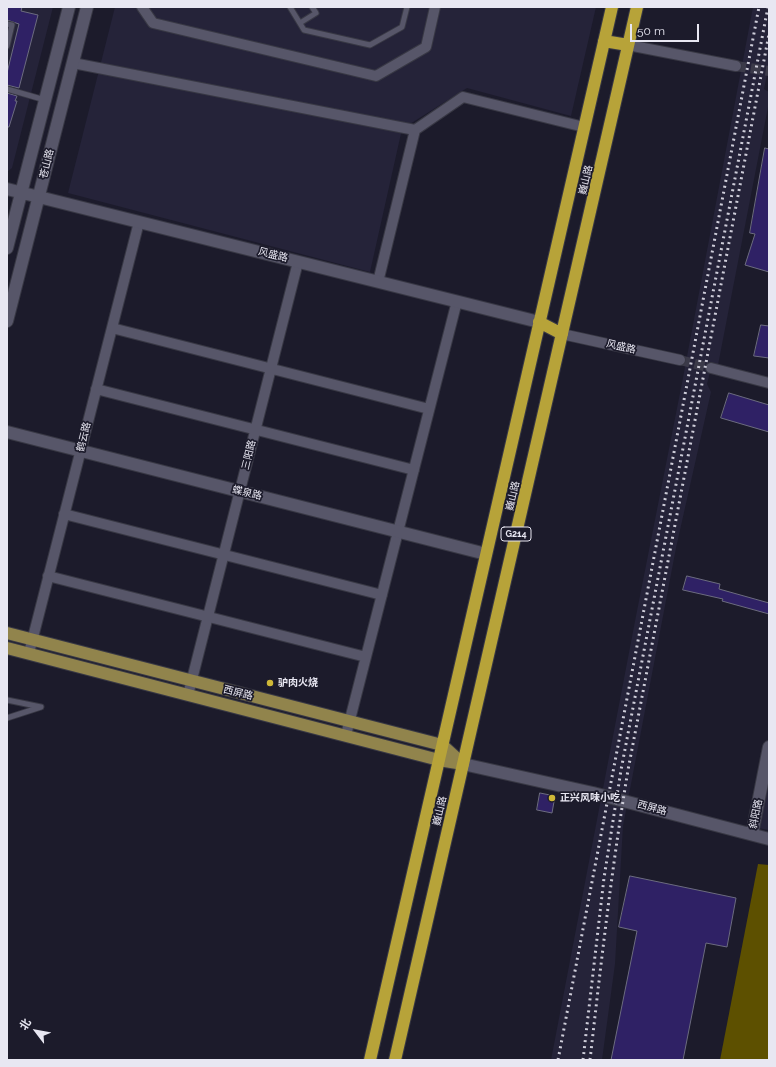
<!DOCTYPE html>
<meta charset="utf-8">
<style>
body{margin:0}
#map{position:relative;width:776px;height:1067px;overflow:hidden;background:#1c1b2b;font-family:Raleway,"Noto Sans SC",sans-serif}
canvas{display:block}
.frame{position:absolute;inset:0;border:8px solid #e8e7f2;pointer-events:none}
.north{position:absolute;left:16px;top:1011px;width:40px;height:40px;-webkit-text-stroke:3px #1c1b2b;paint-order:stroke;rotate:302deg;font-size:11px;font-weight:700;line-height:16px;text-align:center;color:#e8e7f2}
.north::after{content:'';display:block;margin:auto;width:14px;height:18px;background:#e8e7f2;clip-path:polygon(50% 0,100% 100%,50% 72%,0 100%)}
.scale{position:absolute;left:630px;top:24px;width:69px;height:18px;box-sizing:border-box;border:2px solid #e8e7f2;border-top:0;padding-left:5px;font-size:12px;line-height:14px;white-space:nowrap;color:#e8e7f2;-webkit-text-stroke:3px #1c1b2b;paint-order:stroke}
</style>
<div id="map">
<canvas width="776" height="1067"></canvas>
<div class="frame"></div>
<div class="north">北</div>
<div class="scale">50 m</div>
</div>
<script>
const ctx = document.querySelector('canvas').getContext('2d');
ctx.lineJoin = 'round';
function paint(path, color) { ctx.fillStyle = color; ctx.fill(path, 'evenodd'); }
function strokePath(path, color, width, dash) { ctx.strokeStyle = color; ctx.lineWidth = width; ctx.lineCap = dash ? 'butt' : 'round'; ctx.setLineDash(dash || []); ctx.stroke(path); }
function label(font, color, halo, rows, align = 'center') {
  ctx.font = font + ' Raleway,"Noto Sans SC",sans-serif'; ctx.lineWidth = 3.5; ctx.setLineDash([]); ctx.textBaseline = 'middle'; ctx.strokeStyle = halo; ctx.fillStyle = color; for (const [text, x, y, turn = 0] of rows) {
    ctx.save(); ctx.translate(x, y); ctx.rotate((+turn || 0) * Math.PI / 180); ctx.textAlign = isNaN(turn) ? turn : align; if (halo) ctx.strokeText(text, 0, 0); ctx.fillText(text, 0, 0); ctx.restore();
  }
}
paint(new Path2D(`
 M7 7H53L12 168 7 172Z
 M115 7H596L571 116 467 88 402 129 370 272 68 193Z
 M753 7H769V74L767 75 764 89 769 92V102L718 365 710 372 707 384 711 392 676 548 623 826 615 964 602 1060H551L636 616 682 383Z
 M769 786V830L758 828Z`), '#252339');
paint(new Path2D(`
 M758 864 769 865V1060H720Z`), '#5d5000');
const building = new Path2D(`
 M7 7H22L21 11 38 15 19 88 7 85V73L19 24 7 20Z
 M7 93 17 96 15 101H17L9 127H7Z
 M765 148 769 149V272L745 265 755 234 750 233Z
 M761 325 769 326V358L754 356Z
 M729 393 769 405V432L721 418Z
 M687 576 720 584 719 589 769 603V614L722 601 723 599 683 590Z
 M540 793 555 796 552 813 537 810Z
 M630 876 736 898 727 947 706 943 683 1060H611L637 931 619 927Z`);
paint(building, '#2f2165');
strokePath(building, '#6c6c7f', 1);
strokePath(new Path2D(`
 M736 66 769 71
 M680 360 711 368`), '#3b3a49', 10, [10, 5]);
const lane = new Path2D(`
 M290 7 304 30 370 45 402 27 407 7
 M300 23 316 13 312 7
 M7 24 12 25 7 46
 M7 89 45 100
 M7 700 41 707 7 718`);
const street = new Path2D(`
 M142 7 153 23 376 76 426 47 435 7
 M628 45 736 66
 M73 63 415 130 378 282
 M415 130 463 97 584 127
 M112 328 429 409
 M562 334 680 360
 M711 368 769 383
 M96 389 414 470
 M64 514 382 595
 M48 576 366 657
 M29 653 139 222
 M188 695 298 262
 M346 735 457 301`);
const secondary = new Path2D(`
 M7 189 539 322
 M7 248 69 7
 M7 321 87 7
 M7 432 486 554
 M463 764 593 793 769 839
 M752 834 769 747`);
const primary = new Path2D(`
 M7 633 442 745 463 764
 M7 648 439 760 463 764`);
const highway = new Path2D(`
 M604 41 628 45
 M539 322 562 334
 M370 1060 612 7
 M395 1060 637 7`);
strokePath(lane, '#383844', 7);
strokePath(street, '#383844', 12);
strokePath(secondary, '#383844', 14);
strokePath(primary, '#383844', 14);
strokePath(highway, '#383844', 14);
strokePath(lane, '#575669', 5);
strokePath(street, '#575669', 10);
strokePath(secondary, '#575669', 12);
strokePath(primary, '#91844c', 12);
strokePath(highway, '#b7a339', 12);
strokePath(new Path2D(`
 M558 1060 759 7
 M583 1060 604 878 621 770 768 7
 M590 1060C601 963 612 866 628 770L769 34`), '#cecdd9', 3, [2, 4]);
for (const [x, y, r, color] of [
 [270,683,4,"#cfb837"],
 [552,798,4,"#cfb837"]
]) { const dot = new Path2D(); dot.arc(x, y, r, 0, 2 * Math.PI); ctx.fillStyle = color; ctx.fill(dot); strokePath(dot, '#1c1b2b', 1.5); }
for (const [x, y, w] of [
 [516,534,30]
]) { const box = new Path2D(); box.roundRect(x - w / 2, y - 7, w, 14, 3); ctx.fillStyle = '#1c1b2b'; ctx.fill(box); strokePath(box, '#e8e7f2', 1); }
label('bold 9px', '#e8e7f2', null, [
 ["G214",516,534]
]);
label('10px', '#e8e7f2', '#1c1b2b', [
 ["苍山路",47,164,-76],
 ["巍山路",586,180,-77],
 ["风盛路",273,255,14],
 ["风盛路",621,347,13],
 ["鹤云路",84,437,-76],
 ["三阳路",249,455,-76],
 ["蝶泉路",247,493,14],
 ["巍山路",513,496,-77],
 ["西屏路",238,693,14],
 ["西屏路",652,808,15],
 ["巍山路",440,811,-77],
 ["斜阳路",756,814,-79]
]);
label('bold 10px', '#e8e7f2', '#1c1b2b', [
 ["驴肉火烧",278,683],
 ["正兴风味小吃",560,798]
], 'left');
</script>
